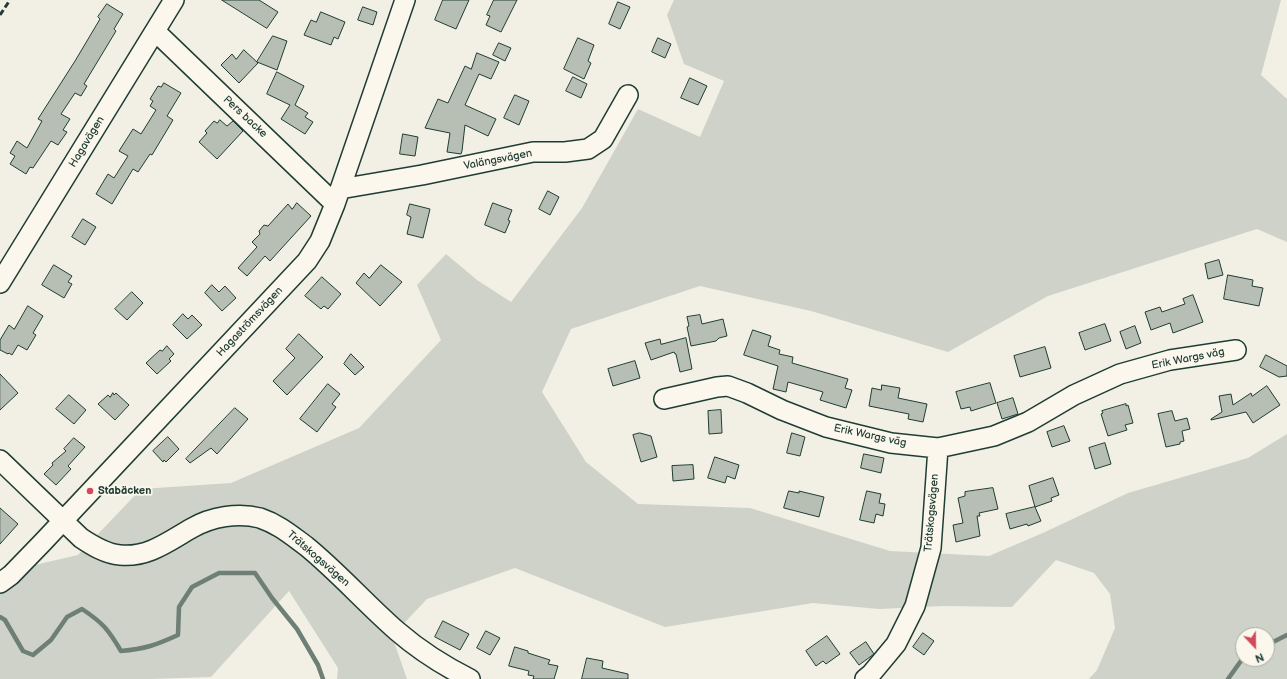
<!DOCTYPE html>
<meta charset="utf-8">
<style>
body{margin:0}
#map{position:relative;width:1287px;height:679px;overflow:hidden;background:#f2f0e5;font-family:"Balsamiq Sans",sans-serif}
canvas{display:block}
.north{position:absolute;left:1235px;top:627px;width:40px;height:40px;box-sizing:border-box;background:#fbf7ec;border:1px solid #a3ada2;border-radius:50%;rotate:158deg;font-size:11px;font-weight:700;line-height:16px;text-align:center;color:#1f3d34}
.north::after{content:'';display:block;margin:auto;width:14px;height:18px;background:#d1495b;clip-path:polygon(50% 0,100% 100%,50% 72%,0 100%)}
</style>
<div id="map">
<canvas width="1287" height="679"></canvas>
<div class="north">N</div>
</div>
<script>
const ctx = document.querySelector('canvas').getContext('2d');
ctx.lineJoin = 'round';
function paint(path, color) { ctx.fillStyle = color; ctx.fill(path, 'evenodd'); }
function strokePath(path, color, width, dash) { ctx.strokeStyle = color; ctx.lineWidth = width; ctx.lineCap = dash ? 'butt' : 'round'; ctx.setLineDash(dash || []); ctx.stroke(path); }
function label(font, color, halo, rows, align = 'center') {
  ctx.font = font + ' "Balsamiq Sans",sans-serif'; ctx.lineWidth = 3.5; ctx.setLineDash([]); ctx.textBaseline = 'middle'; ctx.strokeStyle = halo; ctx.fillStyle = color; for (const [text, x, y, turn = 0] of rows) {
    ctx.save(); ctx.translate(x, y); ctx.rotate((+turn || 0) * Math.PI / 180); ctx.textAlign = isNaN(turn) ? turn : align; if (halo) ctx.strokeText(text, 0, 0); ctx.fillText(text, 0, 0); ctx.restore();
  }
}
paint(new Path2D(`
 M674 0H1281L1261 75 1287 99V242L1257 229 1048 296 948 352 811 311 700 286 571 329 542 392 586 462 638 504 750 508 890 551 989 556 1045 532 1128 493 1248 458 1287 434V679H1089L1097 670 1115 628 1110 594 1094 573 1056 560 1012 607 944 606 879 609 813 603 665 627 515 568 427 599 392 636 407 679H337L338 668 289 591 211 677 151 679H0V573L78 555 141 489 231 483 359 428 441 340 417 285 446 254 477 280 511 302 582 208 638 109 700 137 724 81 684 64 667 15ZM1243 635H1267V659H1243Z`), '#cfd2c8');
strokePath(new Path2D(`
 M0 617 5 620 23 651 33 655 51 640 67 617 82 609C103 623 108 629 121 651 145 649 156 645 178 635L179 607 192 587 219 573H255L272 598 297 629 318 665 323 679
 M1267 645 1287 635
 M1228 679 1243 658`), '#6e7f75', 4.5);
const building = new Path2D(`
 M222 0H259L278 12 267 28Z
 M443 0H469L456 29 435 20Z
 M494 0H517L501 32 486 25 490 16 487 15Z
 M618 2 630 7 620 29 609 24Z
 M107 4 123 14 114 29 116 31 84 84 87 86 81 96 75 93 61 114 70 119 63 130 67 132 58 145 51 141 33 168 30 167 26 174 10 164 15 156 10 153 17 141 27 148 42 121 38 119 75 61 100 19 98 17Z
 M363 7 377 12 373 25 358 20Z
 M321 12 345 22 338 39 334 37 331 45 304 35 311 20 316 22Z
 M273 36 287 41 277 70 257 62Z
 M578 38 594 45 588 61 591 63 584 79 564 69Z
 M658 38 671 44 665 58 652 52Z
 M499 43 511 48 505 61 493 55Z
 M244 50 258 63 239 83 221 65 232 54 236 59Z
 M477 53 499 62 491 79 479 74 465 105 496 119 488 136 465 125 462 151 461 154 447 152 450 133 425 128 438 99 448 103 465 66 471 69Z
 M277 72 304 86 295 105 308 113 305 117 313 122 305 134 281 119 290 105 267 94Z
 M573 77 587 84 581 98 566 91Z
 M690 78 707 86 698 105 681 98Z
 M164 83 181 93 167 116 173 120 152 155 150 154 138 172 133 169 112 204 96 194 108 174 114 178 128 156 119 151 133 129 141 134 156 110 150 106 153 101 150 99 158 86 161 87Z
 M515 95 529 101 519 125 504 118Z
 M220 120 227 126 233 121 243 131 217 159 199 142 207 133 205 131 214 121 217 123Z
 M403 134 418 137 415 156 400 154Z
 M548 191 559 197 550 215 539 209Z
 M297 203 311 216 270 261 265 256 247 276 238 268 257 247 252 242 260 234 259 231 264 225 268 226 288 204 292 209Z
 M493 203 512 210 508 220 510 221 505 233 485 225Z
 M410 204 430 209 423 238 407 234 411 217 407 215Z
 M83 219 96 227 85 245 72 237Z
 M1219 260 1223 275 1208 279 1205 264Z
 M54 265 72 276 68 282 72 284 64 298 42 285Z
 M381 265 402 282 380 306 356 283 364 273 369 278Z
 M1228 275 1253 280 1252 286 1263 288 1259 306 1224 299Z
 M322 277 341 294 328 309 324 306 321 309 305 296Z
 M212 285 219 292 225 286 236 298 222 311 205 293Z
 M132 292 143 303 127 320 115 309Z
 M1193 295 1203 322 1173 333 1170 323 1151 330 1145 312 1160 307 1162 312 1185 304 1183 299Z
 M28 306 43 316 33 333 36 335 27 350 18 345 12 355 9 353 8 354 0 350V340L9 325 14 329Z
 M183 314 188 319 192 315 202 325 187 339 173 325Z
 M700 315 702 324 723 319 727 336 719 338 716 341 691 346 687 327 689 326 687 317Z
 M1105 324 1111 341 1085 350 1079 333Z
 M1135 326 1141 343 1126 349 1120 332Z
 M753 330 771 336 768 346 780 350 779 354 793 357 792 363 848 379 845 388 852 390 846 408 820 400 823 392 788 382 786 392 773 389 778 366 744 355Z
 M299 334 323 357 287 395 273 381 295 358 286 349Z
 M686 338 692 369 680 372 676 354H675L674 352 651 360 645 343 660 339 661 344Z
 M167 346 174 354 169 359 171 361 157 374 146 363 160 350 162 351Z
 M1045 347 1051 368 1020 377 1014 356Z
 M351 354 364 367 355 375 344 364Z
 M1266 355 1287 366V376L1279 377 1260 367Z
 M635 361 640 378 613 386 608 369Z
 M0 374 18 393 0 410Z
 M990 383 996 403 971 411 970 407 961 409 956 392Z
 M328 384 340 394 332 404 336 407 317 432 300 419Z
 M882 385 900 388 898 398 927 404 923 422 908 419 909 414 869 406 872 388 881 390Z
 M1267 386 1280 405 1253 423 1246 412 1211 420V419L1222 412 1219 396 1231 394 1233 405 1251 393 1252 396Z
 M113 393 114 395 116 393 129 405 115 420 98 404 108 395 110 397Z
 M69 395 86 410 74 424 56 409Z
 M1013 398 1018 414 1002 419 997 403Z
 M1126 404V406L1128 405 1133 423 1125 425 1127 430 1108 436 1101 414 1103 413 1102 411Z
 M235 408 248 419 217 454 211 448 190 463 186 459Z
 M721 410 722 433 709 434 708 411Z
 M1172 411 1175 421 1187 418 1190 429 1182 431 1184 441 1180 442V444L1166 447 1158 414Z
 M1064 426 1070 441 1052 447 1047 432Z
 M640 433 651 436 657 457 641 462 633 435Z
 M792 433 805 437 800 456 787 453Z
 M168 437 179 449 166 462 164 460 163 462 153 451Z
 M74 438 85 447 68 466 71 469 56 485 44 474 53 465 52 463 66 451 64 449Z
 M1105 443 1111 464 1095 469 1089 448Z
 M864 454 884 458 881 473 861 468Z
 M715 457 739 465 735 479 727 476 725 483 708 478Z
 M693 465 694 479 673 481 672 466Z
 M1053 478 1059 495 1051 498 1052 501 1035 507 1029 486Z
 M993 488 998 509 979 513 980 516H977L980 536 956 542 953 525 963 523 958 498 965 496V492Z
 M789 491 799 493V491L824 497 819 517 784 508Z
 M867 491 881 494 879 503 885 504 883 516 876 514 874 523 860 520Z
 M1035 507 1041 521 1028 526 1027 524 1010 529 1006 514Z
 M0 508 18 524 0 544Z
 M443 621 469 634 460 650 435 637Z
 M486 631 500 638 490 655 477 648Z
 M923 633 934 641 924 655 913 647Z
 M827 636 840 654 826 664 823 661 816 666 806 651Z
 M866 642 874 654 859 665 850 653Z
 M515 647 528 651V653L550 660 548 664 558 666 554 679H533L534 676 528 675 529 671 509 666Z
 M587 658 603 661 602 668 628 674V679H582Z`);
paint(building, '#b7beb3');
strokePath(building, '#1f3d34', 1);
const minor = new Path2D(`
 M155 31 335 204
 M340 189 422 175 533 152H565L588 149 603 139 628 95
 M0 283 174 0
 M664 399 717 387 728 386 747 393 782 410 826 427 891 443 938 448 994 436 1028 422 1074 395 1120 374 1170 360 1236 350
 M0 460 81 538C93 546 106 554 120 555 148 558 169 541 192 528 211 517 238 512 260 518 278 524 291 535 306 546 338 572 366 604 397 631 419 650 444 666 470 679
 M0 583 11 575 43 542 307 261 320 241 335 204 405 0
 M865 679 871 674 896 644 915 606 931 548 938 448`);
strokePath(minor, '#1f3d34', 22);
strokePath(minor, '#fbf7ec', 19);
strokePath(new Path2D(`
 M0 15 10 0`), '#1f3d34', 3, [6, 3]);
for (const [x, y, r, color] of [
 [90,491,4,"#d1495b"]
]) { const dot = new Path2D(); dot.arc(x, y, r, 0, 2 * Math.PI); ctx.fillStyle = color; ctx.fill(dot); strokePath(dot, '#fbf7ec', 1.5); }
label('11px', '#1f3d34', '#fbf7ec', [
 ["Pers backe",245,117,43],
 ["Hagavägen",87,142,-59],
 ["Valängsvägen",498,160,-11],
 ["Hagaströmsvägen",250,322,-47],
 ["Erik Wargs väg",1188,359,-11],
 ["Erik Wargs väg",870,436,12],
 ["Trätskogsvägen",932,513,-85],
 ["Trätskogsvägen",318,559,41]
]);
label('bold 11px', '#1f3d34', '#fbf7ec', [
 ["Stabäcken",98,491]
], 'left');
</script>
